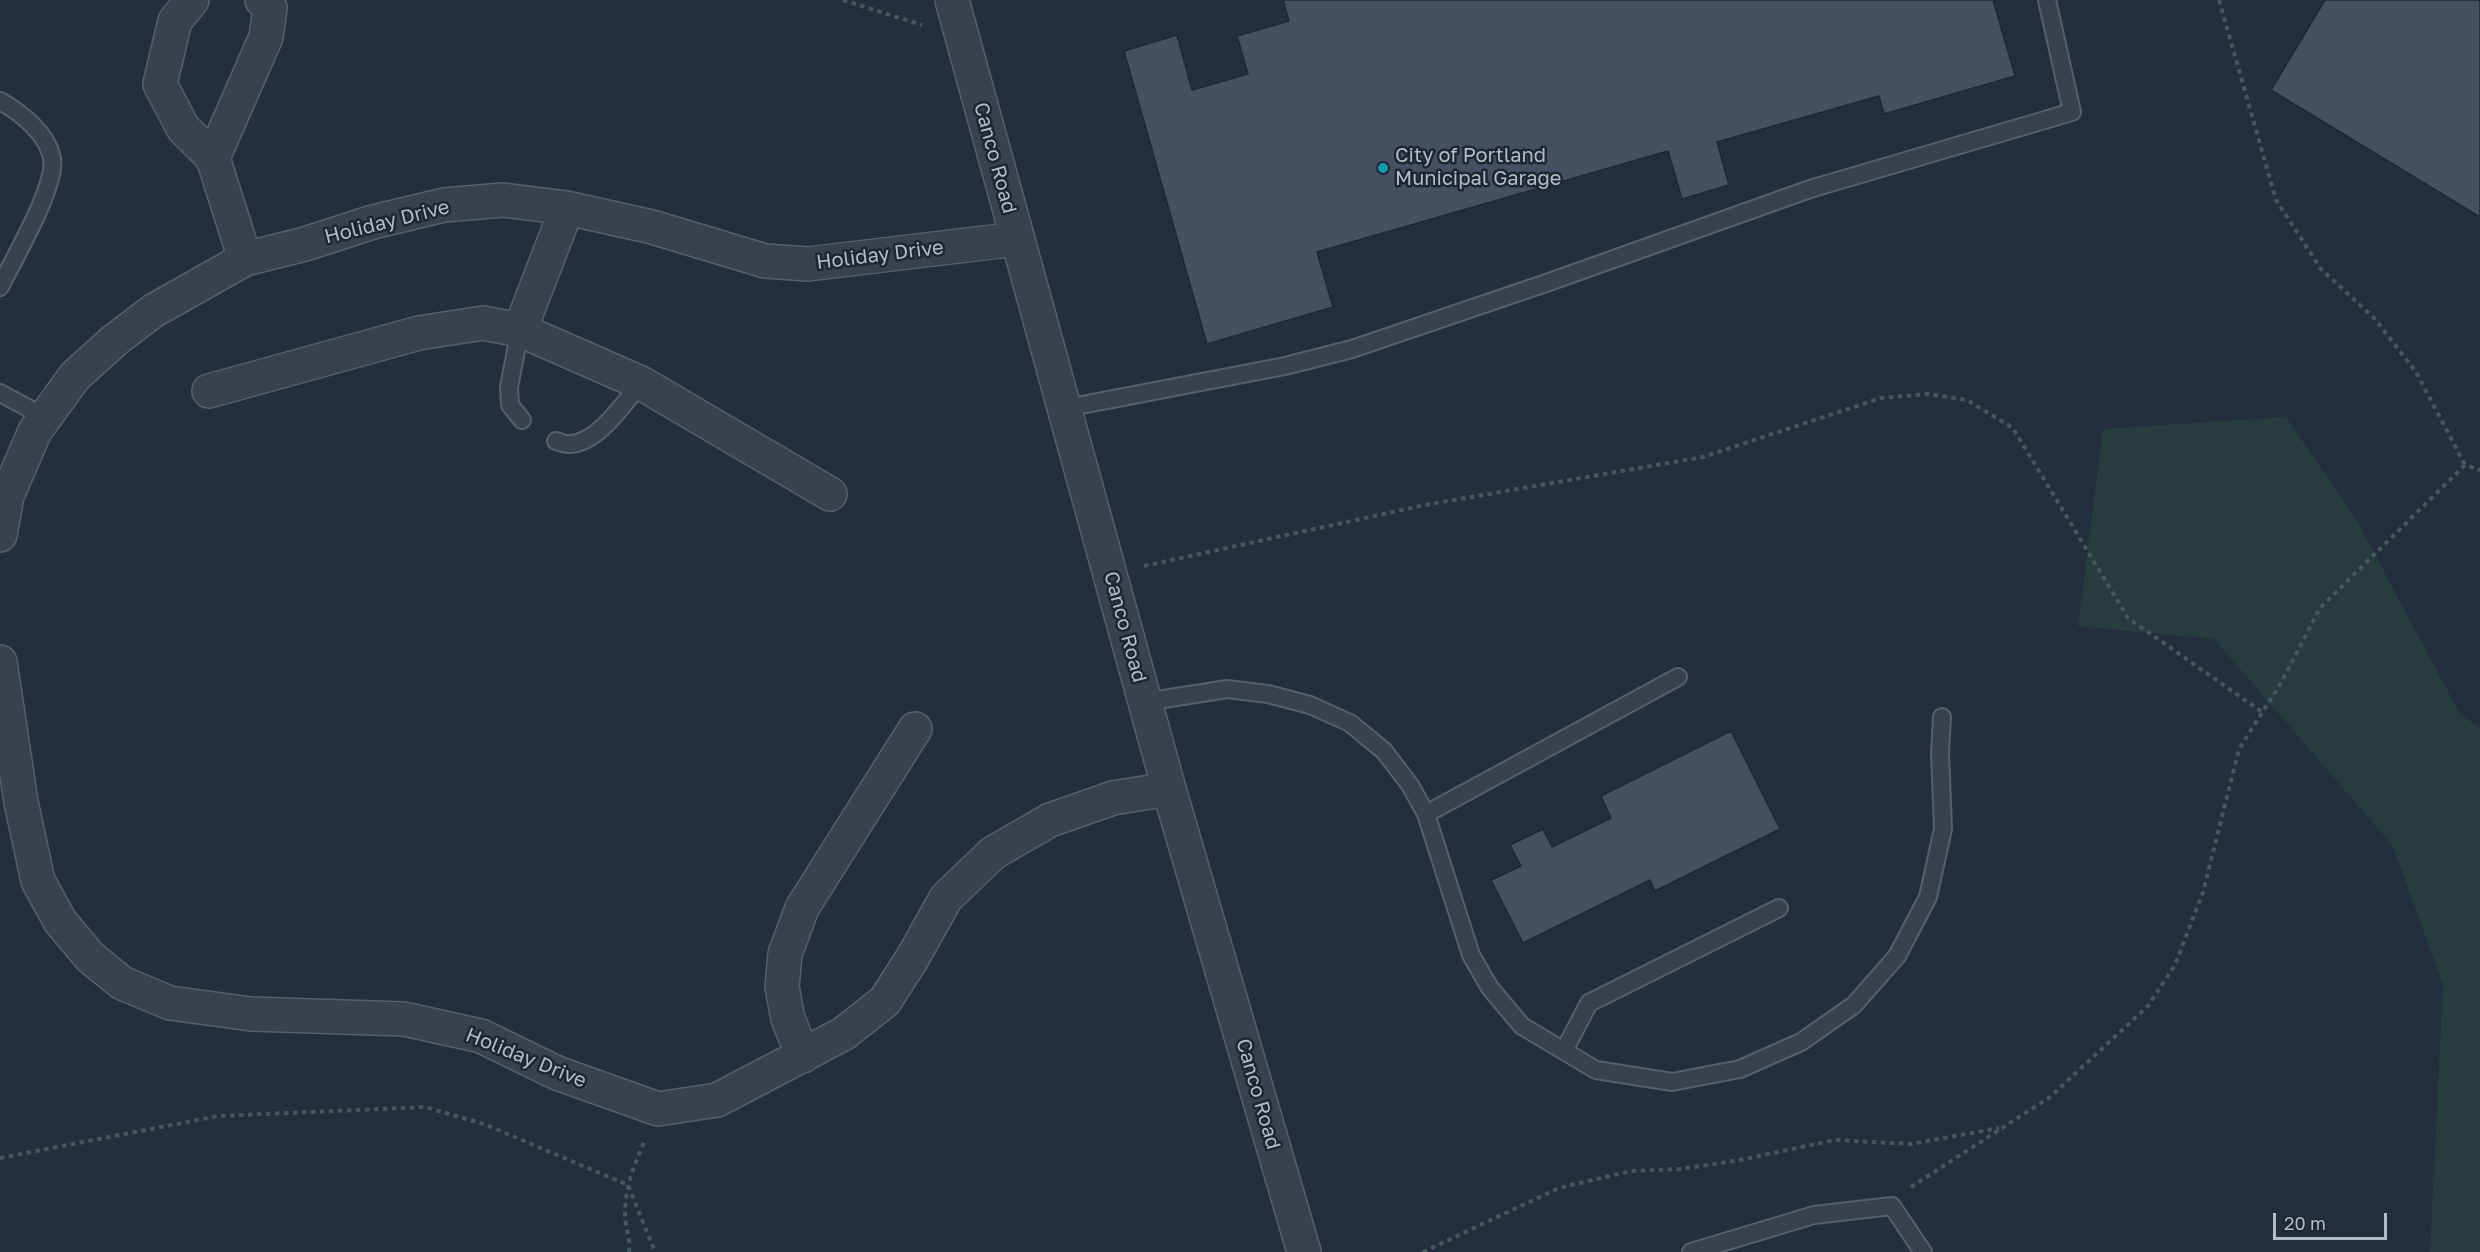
<!DOCTYPE html>
<style>
body{margin:0}
#map{position:relative;width:2480px;height:1252px;overflow:hidden;background:#242f3e;font-family:"Golos Text",sans-serif}
canvas{display:block}
.scale{position:absolute;left:2273px;top:1213px;width:114px;height:27px;box-sizing:border-box;border:3px solid #b4bcc9;border-top:0;padding-left:8px;font-size:18px;line-height:21px;white-space:nowrap;color:#b4bcc9;-webkit-text-stroke:4px #1d2633;paint-order:stroke}
</style>
<div id="map">
<canvas width="2480" height="1252"></canvas>
<div class="scale">20 m</div>
</div>
<script>
const ctx = document.querySelector('canvas').getContext('2d');
ctx.lineJoin = 'round';
function paint(path, color) { ctx.fillStyle = color; ctx.fill(path, 'evenodd'); }
function strokePath(path, color, width, dash) { ctx.strokeStyle = color; ctx.lineWidth = width; ctx.lineCap = dash ? 'butt' : 'round'; ctx.setLineDash(dash || []); ctx.stroke(path); }
function label(font, color, halo, rows, align = 'center') {
  ctx.font = font + ' "Golos Text",sans-serif'; ctx.lineWidth = 5; ctx.setLineDash([]); ctx.textBaseline = 'middle'; ctx.strokeStyle = halo; ctx.fillStyle = color; for (const [text, x, y, turn = 0] of rows) {
    ctx.save(); ctx.translate(x, y); ctx.rotate((+turn || 0) * Math.PI / 180); ctx.textAlign = isNaN(turn) ? turn : align; if (halo) ctx.strokeText(text, 0, 0); ctx.fillText(text, 0, 0); ctx.restore();
  }
}
paint(new Path2D(`
 M2286 417 2357 521 2460 714 2480 728V1252H2430L2443 985 2393 846 2214 639 2078 626 2103 429Z`), '#263c3f');
const building = new Path2D(`
 M1283 0H1993L2015 76 1884 114 1879 96 1717 142 1729 185 1682 199 1668 151 1317 252 1333 307 1207 344 1124 51 1177 35 1192 90 1248 74 1237 36 1289 21Z
 M2325 0H2480V217L2271 90Z
 M1731 731 1780 829 1655 891 1650 880 1523 943 1491 880 1521 866 1510 845 1543 829 1552 847 1611 818 1601 796Z`);
paint(building, '#455162');
strokePath(building, '#1f2835', 1.5);
const service = new Path2D(`
 M0 101C21 113 47 133 52 158 57 186 13 260 0 287
 M520 330 509 387 510 405 522 420
 M0 393 45 417
 M1066 408 1285 366 1352 349 1552 281 1810 189 2072 112 2047 0
 M556 441C560 442 566 445 570 444 598 443 624 403 641 383
 M1145 702 1227 689 1268 694 1310 705 1350 723 1384 751 1410 785 1426 814 1471 955 1490 988 1522 1026 1596 1070 1672 1082 1740 1069 1801 1042 1854 1005 1897 956 1928 897 1943 829 1940 752 1942 717
 M1426 814 1678 677
 M1564 1051 1589 1003 1779 908
 M1691 1252 1814 1215 1892 1206 1923 1252`);
const minor = new Path2D(`
 M192 0 175 21 160 84 183 128 213 158 245 259
 M952 0 1169 789 1304 1252
 M213 158 266 37 270 8 262 0
 M520 330 567 208
 M209 391 419 333 483 323 520 330 641 383 830 494
 M0 535 7 496 35 431 75 376 115 340 153 311 245 259 305 244 373 222 444 205 503 200 567 208 652 227 765 261 808 264 1017 239
 M0 662 21 802 38 881 60 921 90 957 122 983 170 1003 251 1014 404 1019 481 1036 557 1073 658 1109 717 1100 843 1034 885 1001 913 957 946 898 993 853 1050 820 1113 798 1169 789
 M803 1056 788 1019 782 987 785 954 802 908 915 729`);
strokePath(service, '#565f6c', 20);
strokePath(minor, '#565f6c', 36);
strokePath(new Path2D(`
 M843 0 922 25
 M2219 0 2276 200 2321 269 2375 319 2416 372 2465 465
 M1144 566 1425 505 1703 457 1881 398 1929 394 1967 400 2013 428 2128 618 2262 712
 M0 1158 218 1116 425 1107 484 1124 628 1185 655 1252
 M1911 1187 2050 1097 2148 1006 2175 965 2203 892 2239 749 2281 683 2320 608 2465 465 2480 470
 M629 1252C631 1239 625 1227 625 1214 625 1187 634 1165 645 1140
 M1423 1252 1559 1188 1631 1171 1681 1169 1740 1160 1835 1140 1911 1144 1999 1128`), '#44595c', 4, [4.5, 4.5]);
strokePath(service, '#38414e', 16);
strokePath(minor, '#38414e', 33);
for (const [x, y, r, color] of [
 [1383,168,6,"#0f9aa8"]
]) { const dot = new Path2D(); dot.arc(x, y, r, 0, 2 * Math.PI); ctx.fillStyle = color; ctx.fill(dot); strokePath(dot, '#1d2633', 2); }
label('20px', '#b4bcc9', '#1d2633', [
 ["City of Portland",1395,156],
 ["Municipal Garage",1395,179]
], 'left');
label('20px', '#b4bcc9', '#1d2633', [
 ["Canco Road",995,158,75],
 ["Holiday Drive",387,222,-14],
 ["Holiday Drive",880,255,-7],
 ["Canco Road",1125,627,75],
 ["Holiday Drive",526,1058,22],
 ["Canco Road",1258,1094,74]
]);
</script>
